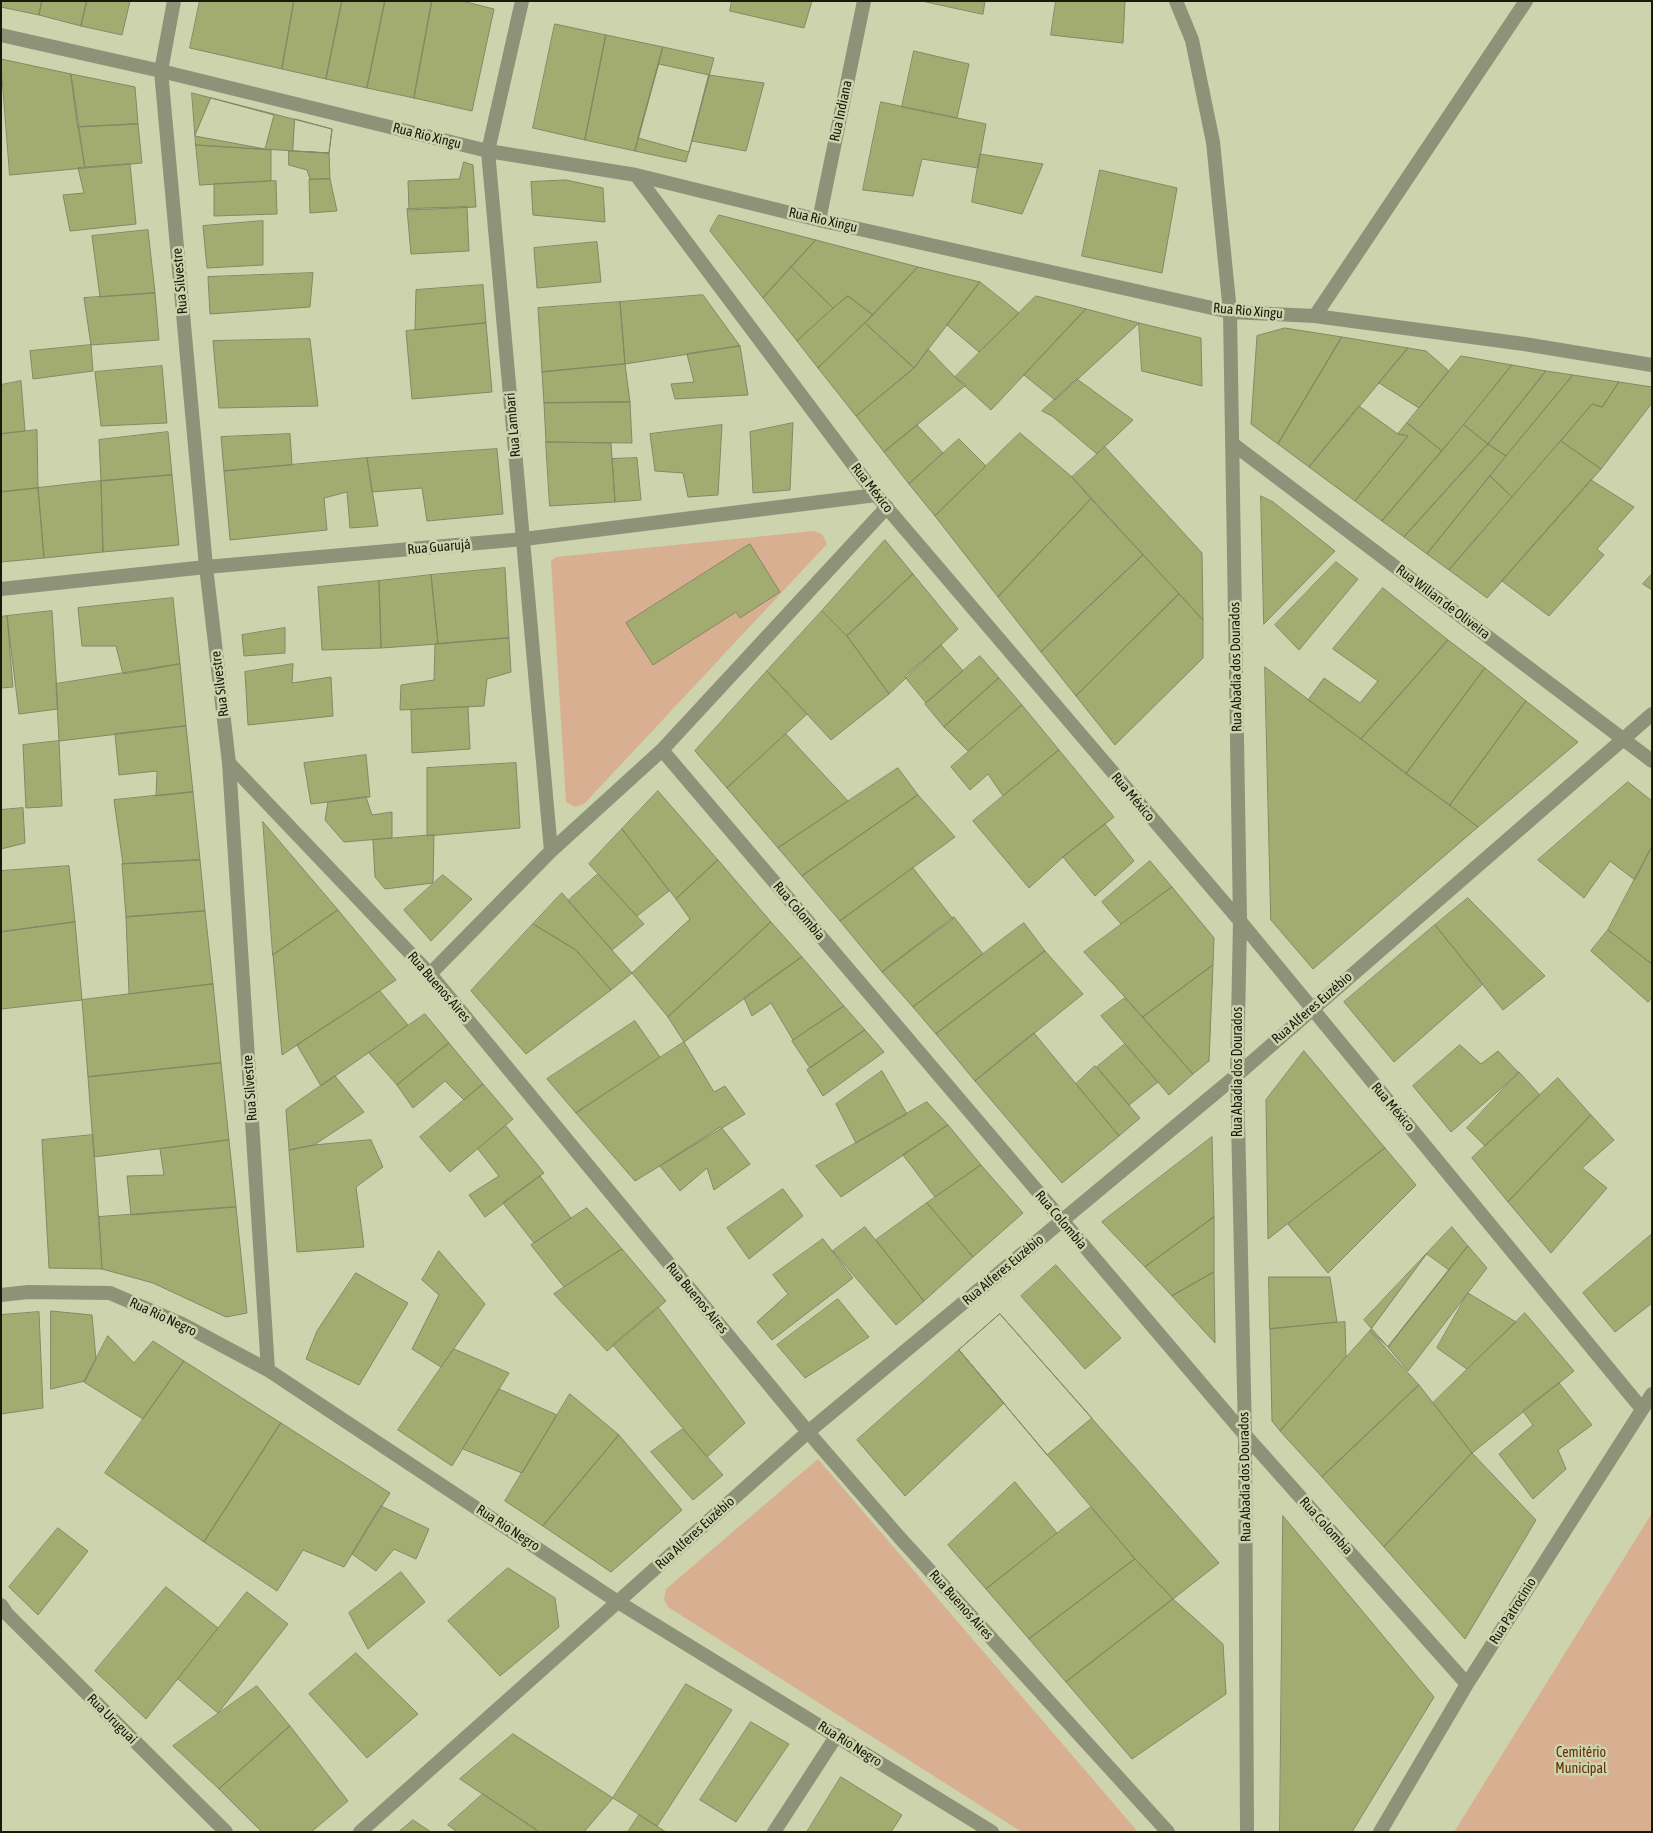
<!DOCTYPE html>
<meta charset="utf-8">
<style>
body{margin:0}
#map{position:relative;width:1653px;height:1833px;overflow:hidden;background:#ccd3ad;font-family:"Asap Condensed",sans-serif}
canvas{display:block}
.frame{position:absolute;inset:0;border:2px solid #181a0c;pointer-events:none}
</style>
<div id="map">
<canvas width="1653" height="1833"></canvas>
<div class="frame"></div>
</div>
<script>
const ctx = document.querySelector('canvas').getContext('2d');
ctx.lineJoin = 'round';
function paint(path, color) { ctx.fillStyle = color; ctx.fill(path, 'evenodd'); }
function strokePath(path, color, width, dash) { ctx.strokeStyle = color; ctx.lineWidth = width; ctx.lineCap = dash ? 'butt' : 'round'; ctx.setLineDash(dash || []); ctx.stroke(path); }
function label(font, color, halo, rows, align = 'center') {
  ctx.font = font + ' "Asap Condensed",sans-serif'; ctx.lineWidth = 5; ctx.setLineDash([]); ctx.textBaseline = 'middle'; ctx.strokeStyle = halo; ctx.fillStyle = color; for (const [text, x, y, turn = 0] of rows) {
    ctx.save(); ctx.translate(x, y); ctx.rotate((+turn || 0) * Math.PI / 180); ctx.textAlign = isNaN(turn) ? turn : align; if (halo) ctx.strokeText(text, 0, 0); ctx.fillText(text, 0, 0); ctx.restore();
  }
}
paint(new Path2D(`
 M814 531 822 534 827 544 584 804 575 807 566 802 551 561 556 557Z
 M818 1459 1138 1832H1022L668 1607 664 1600 666 1589Z
 M1652 1513V1832H1454Z`), '#d9af92');
const building = new Path2D(`
 M1 1H42L39 15 1 7Z
 M42 1H87L81 26 39 15Z
 M87 1H130L122 35 81 26Z
 M200 1H294L282 69 190 48Z
 M294 1H342L326 79 282 69Z
 M342 1H385L367 88 326 79Z
 M385 1H432L414 98 367 88Z
 M432 1H462L494 9 472 111 414 98Z
 M732 1H812L804 28 730 11Z
 M922 1H985L983 14Z
 M1056 1H1125L1123 43 1051 35Z
 M555 24 606 35 585 140 533 128Z
 M606 35 663 47 635 151 585 140Z
 M663 47 714 58 686 162 635 151Z
 M914 51 969 64 957 118 902 107Z
 M1 59 71 74 85 168 10 175Z
 M659 64 709 75 689 152 638 138Z
 M71 74 135 87 138 124 78 127Z
 M709 75 764 83 746 151 692 141Z
 M192 93 332 129 329 153 196 145Z
 M211 98 274 115 265 149 195 136Z
 M881 102 986 124 978 168 922 159 913 196 863 190Z
 M295 119 332 129 329 153 293 151Z
 M138 124 142 163 85 168 78 127Z
 M196 145 271 150V181L200 185Z
 M289 151 329 153 330 179H310L307 170 289 165Z
 M980 154 1043 164 1022 214 972 202Z
 M464 162 473 165 476 207 409 210 408 181 459 179Z
 M130 164 136 224 70 231 63 195 84 193 78 168Z
 M1100 170 1177 188 1162 273 1082 256Z
 M330 179 337 211 310 213 309 180Z
 M566 180 603 188 605 222 533 215 531 182Z
 M276 181 277 214 214 216V184Z
 M467 207 469 251 411 254 407 209Z
 M719 215 816 240 763 298 710 231Z
 M263 221V265L207 268 203 226Z
 M148 230 155 293 100 297 92 236Z
 M816 240 918 267 873 315 848 296 833 308 791 267Z
 M597 242 601 282 537 288 534 248Z
 M791 267 833 308 797 341 763 298Z
 M918 267 980 282 914 368 865 323Z
 M313 273 310 307 210 314 208 277Z
 M980 282 1019 313 979 352 947 325Z
 M483 285 486 323 415 330 416 290Z
 M155 293 159 340 91 345 84 298Z
 M703 295 740 346 625 364 620 302Z
 M848 296 873 315 818 368 797 341Z
 M1036 296 1086 309 991 410 955 377Z
 M620 302 625 364 542 372 538 308Z
 M1086 309 1139 323 1055 400 1024 375Z
 M486 323 492 392 412 399 406 331Z
 M865 323 914 368 856 416 818 368Z
 M1139 323 1201 338 1202 386 1142 371Z
 M1285 328 1342 337 1278 444 1251 424 1257 336Z
 M1342 337 1408 348 1309 467 1278 444Z
 M310 339 318 406 219 408 213 341Z
 M91 345 93 371 33 379 30 351Z
 M740 346 748 395 675 399 671 384 694 382 687 354Z
 M1408 348 1426 351 1449 371 1419 408 1379 383Z
 M928 349 955 377 966 385 884 452 856 416 914 368Z
 M1461 356 1512 365 1442 451 1407 423Z
 M625 364 630 402 544 403 542 372Z
 M1512 365 1546 371 1488 444 1464 425Z
 M162 366 167 423 101 426 95 372Z
 M1546 371 1573 375 1506 456 1488 444Z
 M1573 375 1619 382 1602 407 1592 404 1512 497 1490 476Z
 M1077 379 1133 420 1097 454 1052 416 1042 411Z
 M21 381 25 431 1 434V385Z
 M1619 382 1652 387V403L1601 469 1561 441 1592 404 1602 407Z
 M630 402 632 443 546 442 544 403Z
 M1359 406 1398 434 1408 436 1355 501 1309 467Z
 M793 423 790 490 753 493 750 432Z
 M1407 423 1442 451 1382 521 1355 501 1408 436 1398 434Z
 M722 425 718 495 688 497 683 473 655 471 650 434Z
 M917 425 943 453 909 484 884 452Z
 M1464 425 1488 444 1404 537 1382 521Z
 M37 430 38 488 1 492V434Z
 M168 432 172 475 101 481 99 440Z
 M1020 433 1072 477 1091 499 998 597 935 516Z
 M290 434 292 465 224 471 221 437Z
 M959 439 986 466 935 516 909 484Z
 M1561 441 1601 469 1487 598 1449 570Z
 M546 442 611 443 615 502 550 506Z
 M1488 444 1506 456 1427 554 1404 537Z
 M1105 447 1202 553 1203 620 1072 477Z
 M497 449 503 514 427 521 422 488 372 492 367 458Z
 M367 458 378 526 350 528 347 492 324 498 327 530 230 540 224 471Z
 M637 458 641 500 615 502 612 459Z
 M172 475 179 545 103 552 101 481Z
 M1490 476 1512 497 1449 570 1427 554Z
 M1591 480 1634 507 1597 549 1604 555 1549 616 1502 581Z
 M101 481 103 552 44 558 38 488Z
 M38 488 44 558 1 562V492Z
 M1261 496 1273 502 1335 551 1264 624Z
 M1091 499 1143 555 1041 652 998 597Z
 M885 540 913 574 847 636 822 611Z
 M750 544 780 592 740 618 736 612 653 665 626 623Z
 M1143 555 1179 594 1076 696 1041 652Z
 M1336 562 1358 579 1299 650 1275 625Z
 M505 568 509 638 438 644 431 575Z
 M913 574 958 629 889 694 847 636Z
 M1652 574V590L1643 584Z
 M431 575 438 644 381 648 379 581Z
 M379 581 381 648 322 650 318 587Z
 M1383 588 1448 640 1361 739 1308 700 1324 678 1360 703 1378 681 1333 649Z
 M1179 594 1203 620V658L1115 745 1076 696Z
 M173 598 180 664 123 674 116 646H82L78 608Z
 M52 611 58 709 19 714 7 616Z
 M822 611 847 636 889 694 831 740 767 671Z
 M7 616 13 687 1 688V617Z
 M285 628V653L244 656 242 635Z
 M509 638 511 672 487 679 484 706 400 710 401 685 434 680 435 644Z
 M1448 640 1485 668 1406 774 1361 739Z
 M941 645 963 671 926 703 905 677Z
 M980 656 999 678 944 727 925 704Z
 M180 664 186 726 59 741 56 684Z
 M293 664 292 683 331 677 333 716 248 725 245 672Z
 M1265 667 1478 827 1313 969 1271 920Z
 M1485 668 1526 701 1450 805 1406 774Z
 M767 671 807 714 727 788 695 751Z
 M999 678 1022 705 968 751 944 727Z
 M1526 701 1578 742 1478 827 1450 805Z
 M1022 705 1059 750 1003 796 988 774 970 790 951 767Z
 M468 707 470 749 412 753 411 710Z
 M186 726 193 792 156 796 157 771 119 775 115 734Z
 M786 734 848 801 778 848 727 788Z
 M59 741 62 806 26 808 23 745Z
 M1059 750 1114 817 1063 857 1029 888 973 821Z
 M366 755 370 797 311 804 304 763Z
 M516 763 520 828 427 836V768Z
 M898 768 918 795 802 876 778 848Z
 M1628 782 1652 801V846L1635 880 1610 861 1584 898 1538 860Z
 M658 791 718 860 676 899 622 829Z
 M193 792 200 860 123 864 114 800Z
 M918 795 955 837 840 921 802 876Z
 M366 797 372 815 392 812V838L344 842 325 820 328 802Z
 M23 808 25 843 1 849V810Z
 M263 822 338 910 273 955Z
 M1105 824 1134 861 1095 896 1063 857Z
 M622 829 669 891 637 916 589 864Z
 M434 835 433 883 385 889 375 877 373 840Z
 M1652 846V964L1608 930Z
 M200 860 205 911 126 917 122 864Z
 M718 860 771 922 668 1017 632 973 690 919 676 899Z
 M1150 861 1172 887 1121 924 1102 902Z
 M69 866 75 922 1 932V871Z
 M913 868 953 919 882 972 840 921Z
 M598 874 644 924 612 950 568 901Z
 M443 875 472 899 431 941 404 910Z
 M1172 887 1214 938 1213 965 1143 1017 1084 952Z
 M562 893 632 973 611 990 576 950 533 924Z
 M1468 898 1545 976 1503 1010 1435 925Z
 M338 910 396 980 282 1055 273 955Z
 M205 911 213 984 129 994 126 917Z
 M954 917 983 954 913 1007 882 972Z
 M75 922 82 1000 1 1009V932Z
 M771 922 802 957 684 1042 668 1017Z
 M1024 923 1045 951 936 1034 913 1007Z
 M533 924 576 950 611 990 526 1054 471 991Z
 M1435 925 1483 984 1394 1062 1344 1002Z
 M1608 930 1652 964V998L1648 1002 1591 951Z
 M1045 951 1083 994 975 1081 936 1034Z
 M802 957 844 1006 793 1040 771 1003 752 1016 744 998Z
 M1213 965 1209 1061 1193 1074 1143 1017Z
 M213 984 221 1063 88 1077 82 1000Z
 M380 991 408 1025 321 1086 297 1045Z
 M1125 998 1193 1074 1169 1095 1101 1016Z
 M844 1006 865 1030 810 1068 792 1041Z
 M425 1014 449 1043 397 1085 369 1053Z
 M635 1021 660 1057 576 1113 547 1079Z
 M865 1030 884 1052 823 1096 807 1070Z
 M1034 1033 1119 1136 1062 1183 975 1081Z
 M684 1042 714 1092 725 1086 745 1114 635 1181 576 1113Z
 M449 1043 483 1084 464 1100 445 1081 413 1108 397 1085Z
 M1125 1044 1158 1082 1129 1105 1097 1067Z
 M1460 1045 1481 1064 1498 1051 1519 1073 1451 1132 1413 1086Z
 M1304 1051 1385 1148 1268 1239 1266 1100Z
 M221 1063 229 1140 94 1157 88 1077Z
 M1095 1066 1140 1118 1119 1136 1076 1084Z
 M882 1071 907 1114 856 1143 836 1104Z
 M1519 1072 1540 1095 1485 1146 1467 1128Z
 M335 1076 364 1112 314 1145 289 1150 286 1110Z
 M1558 1078 1591 1115 1508 1202 1472 1158Z
 M483 1084 513 1119 450 1172 420 1137Z
 M927 1102 948 1125 841 1197 816 1166Z
 M1591 1115 1614 1140 1582 1168 1607 1188 1551 1253 1508 1202Z
 M948 1125 981 1165 935 1197 903 1155Z
 M506 1126 544 1173 485 1217 469 1195 499 1176 478 1149Z
 M721 1127 750 1164 714 1190 707 1168 680 1191 660 1166Z
 M93 1135 102 1269 49 1268 42 1140Z
 M1212 1137 1214 1217 1145 1267 1102 1222Z
 M229 1140 236 1207 131 1215 127 1176 164 1175 160 1149Z
 M371 1140 383 1167 356 1187 364 1247 297 1252 289 1150 314 1145Z
 M1385 1148 1416 1185 1328 1273 1288 1224Z
 M981 1165 1023 1213 973 1257 927 1203Z
 M540 1176 571 1218 534 1243 503 1203Z
 M783 1189 803 1216 749 1259 727 1228Z
 M927 1203 973 1257 924 1301 876 1240Z
 M236 1207 247 1313 226 1317 153 1283 102 1269 99 1217Z
 M587 1208 622 1249 564 1287 531 1245Z
 M1214 1217V1272L1172 1296 1145 1267Z
 M865 1227 924 1301 896 1325 833 1251Z
 M1452 1227 1468 1246 1388 1347 1364 1320Z
 M1652 1234V1303L1615 1332 1583 1293Z
 M823 1239 853 1278 772 1340 757 1322 788 1294 773 1275Z
 M1468 1246 1487 1268 1408 1371 1388 1347Z
 M622 1249 666 1301 607 1351 554 1294Z
 M439 1251 485 1304 441 1367 412 1349 439 1295 422 1280Z
 M1427 1254 1449 1270 1388 1347 1370 1331Z
 M1056 1265 1121 1338 1085 1369 1021 1296Z
 M1214 1272 1215 1343 1172 1296Z
 M356 1273 408 1303 359 1385 306 1359 317 1331Z
 M1269 1277H1330L1337 1322 1270 1329Z
 M1468 1293 1516 1322 1467 1369 1437 1348Z
 M838 1299 869 1337 805 1378 777 1345Z
 M658 1307 745 1423 707 1457 613 1345Z
 M51 1311 92 1315 96 1359 85 1381 51 1389Z
 M39 1312 43 1408 1 1414V1315Z
 M1525 1313 1574 1371 1472 1453 1433 1403Z
 M1000 1314 1219 1563 1173 1599 1135 1559 959 1350Z
 M1000 1314 1092 1418 1047 1455 959 1350Z
 M1345 1322 1346 1357 1280 1431 1272 1421 1270 1329Z
 M1370 1331 1419 1385 1322 1477 1280 1431Z
 M108 1336 134 1363 153 1341 184 1361 143 1419 84 1382Z
 M454 1349 509 1373 452 1466 398 1430Z
 M959 1350 1004 1403 905 1496 857 1440Z
 M184 1361 281 1423 204 1542 105 1473Z
 M1559 1383 1592 1425 1558 1450 1566 1469 1533 1499 1499 1454 1533 1425 1523 1411Z
 M1419 1385 1472 1453 1384 1547 1322 1477Z
 M499 1389 557 1415 522 1473 463 1449Z
 M570 1394 619 1435 543 1526 505 1501Z
 M281 1423 390 1493 344 1567 303 1550 277 1591 204 1542Z
 M683 1429 723 1475 693 1500 651 1452Z
 M619 1435 682 1510 611 1572 543 1526Z
 M1472 1453 1536 1520 1465 1639 1384 1547Z
 M1015 1482 1057 1533 986 1589 948 1545Z
 M381 1506 429 1529 416 1559 394 1549 376 1571 352 1554Z
 M1091 1507 1135 1559 1029 1639 986 1589Z
 M1283 1516 1434 1697 1352 1832H1280Z
 M58 1528 88 1551 38 1615 9 1587Z
 M1135 1559 1173 1599 1066 1682 1029 1639Z
 M508 1568 555 1598 559 1627 500 1676 448 1621Z
 M401 1572 425 1602 368 1649 349 1613Z
 M166 1587 218 1628 146 1719 95 1671Z
 M247 1592 288 1624 218 1713 178 1679Z
 M1173 1599 1223 1644 1226 1694 1132 1759 1066 1682Z
 M356 1653 418 1714 367 1758 309 1694Z
 M686 1684 732 1710 657 1826 613 1798Z
 M257 1686 290 1726 219 1789 173 1746Z
 M751 1722 789 1744 736 1822 700 1800Z
 M290 1726 348 1801 311 1832H262L219 1789Z
 M513 1734 613 1798 584 1832H539L460 1779Z
 M841 1777 902 1815 891 1832H807Z
 M483 1794 536 1829 534 1832H457L448 1825Z
 M639 1815 666 1832H628Z
 M413 1820 431 1832H399Z`);
paint(building, '#a3ac70');
strokePath(building, '#828865', 1);
strokePath(new Path2D(`
 M1315 316 1526 1`), '#8d9278', 14);
strokePath(new Path2D(`
 M174 1 161 71 206 567 229 763 268 1370
 M522 1 488 151 551 851
 M1176 1 1192 40 1213 142 1230 312 1240 921 1237 1075 1245 1435 1247 1832
 M1 35 161 71 488 151 636 175 819 220 1230 312 1315 316 1524 344 1652 365
 M636 175 876 495 1240 921 1642 1409
 M819 220 864 1
 M1233 444 1652 761
 M1 589 206 567 524 539 876 495
 M662 750 1245 1435 1467 1684
 M229 763 430 974 808 1432 900 1538 1168 1832
 M430 974 551 851 662 750 887 507
 M1 1295 28 1292 110 1293 182 1324 268 1370 618 1602 992 1832
 M1 1605 7 1614 226 1832
 M360 1832 808 1432 1237 1075 1652 714
 M774 1832 837 1735
 M1380 1832 1467 1684 1652 1394`), '#8d9278', 14);
label('14px', '#181a0c', '#ccd3ad', [
 ["Rua Indiana",841,111,-78],
 ["Rua Rio Xingu",427,136,14],
 ["Rua Rio Xingu",823,220,13],
 ["Rua Silvestre",180,281,-95],
 ["Rua Rio Xingu",1248,311,5],
 ["Rua Lambari",513,425,-95],
 ["Rua México",872,488,52],
 ["Rua Guarujá",439,547,-5],
 ["Rua Wilian de Oliveira",1443,602,37],
 ["Rua Abadia dos Dourados",1236,667,-91],
 ["Rua Silvestre",220,684,-97],
 ["Rua México",1133,797,50],
 ["Rua Colombia",799,911,50],
 ["Rua Buenos Aires",439,987,49],
 ["Rua Alferes Euzébio",1312,1008,-41],
 ["Rua Abadia dos Dourados",1238,1072,-90],
 ["Rua Silvestre",250,1088,-94],
 ["Rua México",1393,1107,50],
 ["Rua Colombia",1061,1220,50],
 ["Rua Alferes Euzébio",1003,1270,-40],
 ["Rua Buenos Aires",697,1298,50],
 ["Rua Rio Negro",163,1317,25],
 ["Rua Abadia dos Dourados",1245,1477,-91],
 ["Rua Colombia",1326,1526,48],
 ["Rua Rio Negro",508,1528,33],
 ["Rua Alferes Euzébio",695,1533,-42],
 ["Rua Buenos Aires",961,1605,48],
 ["Rua Patrocinio",1513,1611,-58],
 ["Rua Uruguai",112,1719,45],
 ["Rua Rio Negro",850,1744,32]
]);
label('14px', '#643203', '#ccd3ad', [
 ["Cemitério",1581,1753],
 ["Municipal",1581,1769]
]);
</script>
